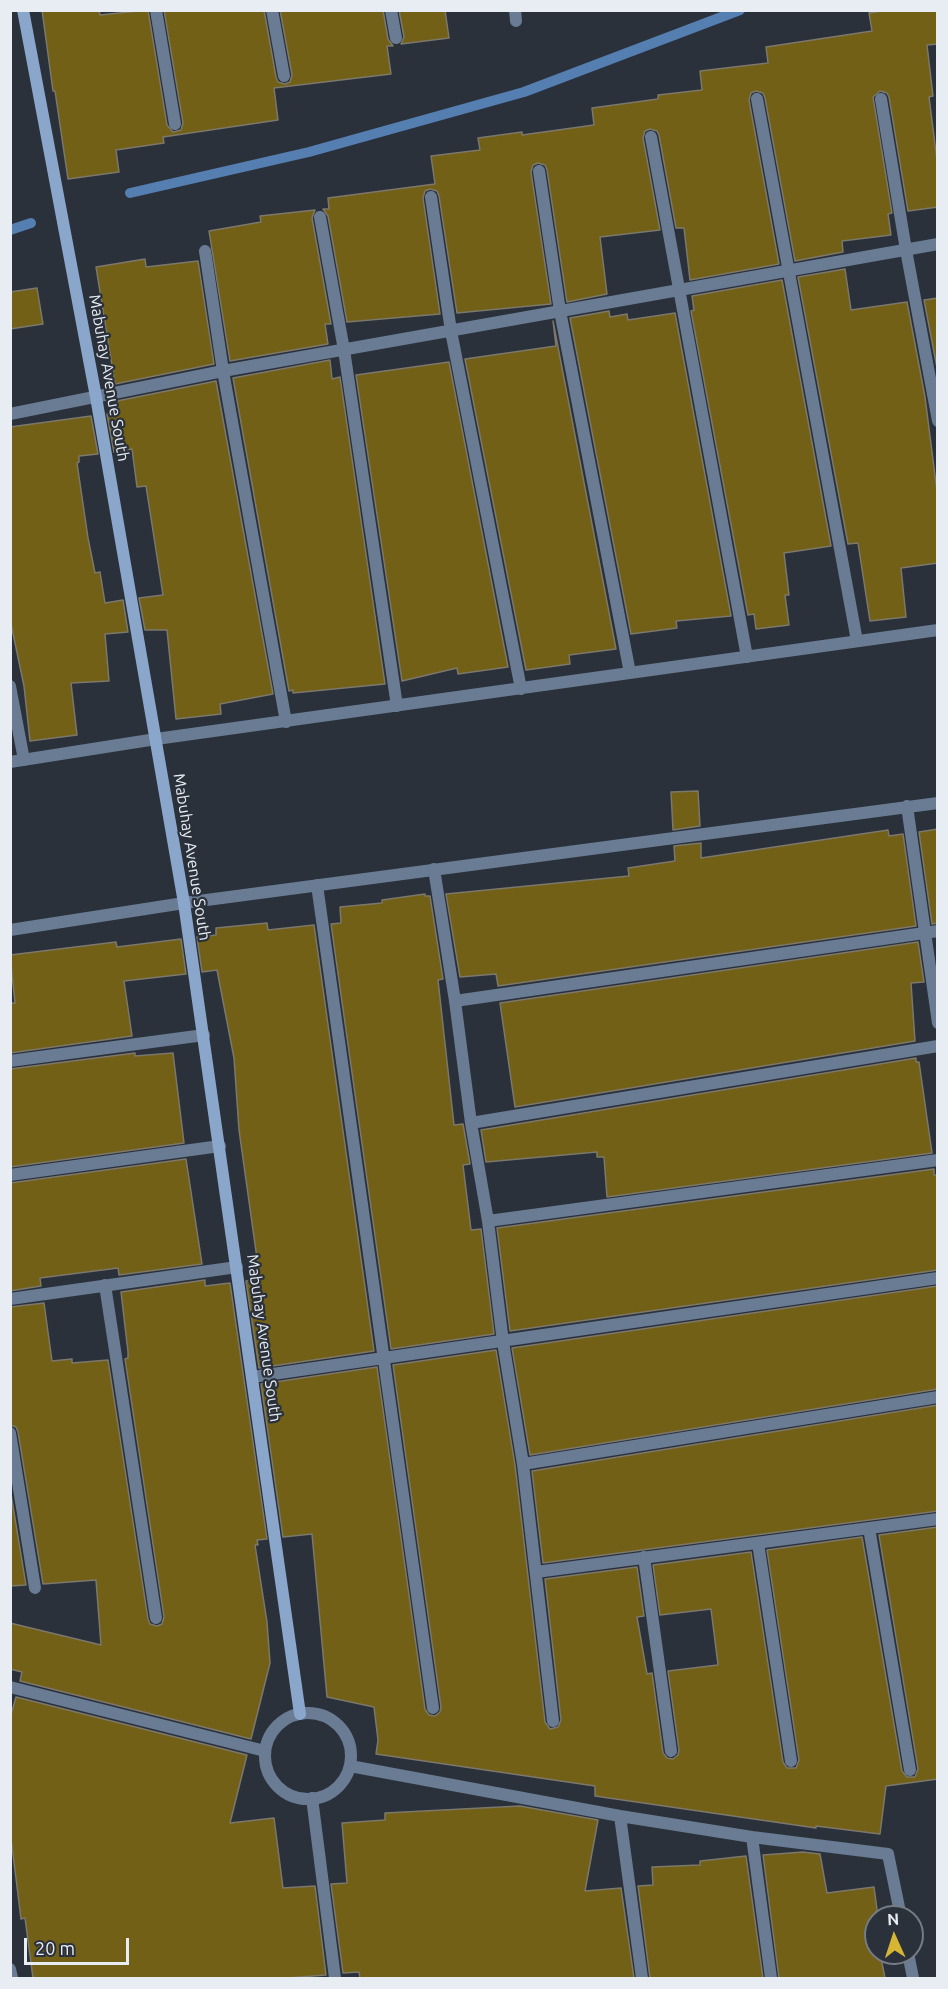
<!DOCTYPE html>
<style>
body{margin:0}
#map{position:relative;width:948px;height:1989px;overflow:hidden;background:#2a313b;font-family:Ubuntu,sans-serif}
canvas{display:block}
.frame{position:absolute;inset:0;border:12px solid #e8ecf3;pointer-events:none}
.north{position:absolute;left:864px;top:1905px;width:60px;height:60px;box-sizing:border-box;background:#2a313b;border:2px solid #767c85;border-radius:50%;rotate:357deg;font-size:16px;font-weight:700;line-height:24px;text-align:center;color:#e8ecf3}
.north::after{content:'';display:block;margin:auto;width:21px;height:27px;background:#d6b534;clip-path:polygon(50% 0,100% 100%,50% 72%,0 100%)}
.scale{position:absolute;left:24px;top:1938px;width:105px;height:27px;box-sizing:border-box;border:3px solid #e8ecf3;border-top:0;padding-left:8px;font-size:18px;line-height:21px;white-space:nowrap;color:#e8ecf3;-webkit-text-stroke:4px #2a313b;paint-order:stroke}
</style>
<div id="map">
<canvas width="948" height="1989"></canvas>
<div class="frame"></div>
<div class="north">N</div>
<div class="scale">20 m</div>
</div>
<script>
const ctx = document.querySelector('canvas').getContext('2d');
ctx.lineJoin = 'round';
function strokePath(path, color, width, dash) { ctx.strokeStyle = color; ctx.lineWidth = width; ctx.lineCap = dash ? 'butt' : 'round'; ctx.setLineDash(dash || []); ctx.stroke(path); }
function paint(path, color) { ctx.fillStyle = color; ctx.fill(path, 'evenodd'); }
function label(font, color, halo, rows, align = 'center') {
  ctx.font = font + ' Ubuntu,sans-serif'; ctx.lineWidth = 4.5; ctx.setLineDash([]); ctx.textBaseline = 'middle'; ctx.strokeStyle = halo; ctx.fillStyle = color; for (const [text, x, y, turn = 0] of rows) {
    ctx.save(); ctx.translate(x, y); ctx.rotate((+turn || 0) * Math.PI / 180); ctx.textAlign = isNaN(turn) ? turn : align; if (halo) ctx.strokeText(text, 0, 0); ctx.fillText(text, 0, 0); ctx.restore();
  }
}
strokePath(new Path2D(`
 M130 193 309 152 524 92 740 10
 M10 230 31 223`), '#557eb1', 10);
const building = new Path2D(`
 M42 10H99L100 15 148 10 167 125 173 132 181 130 183 123 164 10H264L276 77 278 82 285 84 290 82 292 75 280 10H383L388 39 393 46H387L391 74 274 88 278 120 163 137 164 143 116 150 119 172 68 179 55 91H53Z
 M399 10H445L449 38 401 44 404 37Z
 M888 10H938V44L927 45 933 96 929 97 938 168V207L908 211 889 97 887 93 880 91 873 97 892 213 888 214 891 235 842 241 843 252 795 261 765 98 763 93 756 91 751 93 749 100 779 264 690 280 684 228H676L659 135 657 131 650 129 645 131 643 138 660 230 600 237 607 294 567 302 547 170 545 165 538 163 533 165 531 172 551 304 457 313 439 196 437 191 430 189 425 191 423 198 440 314 347 322 328 216 323 209H329L328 198 435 184 431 156 480 150 478 138 522 132V135L594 125 592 108 658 99V95L702 90 700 71 768 63 766 47 872 31 869 13Z
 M315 210 312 218 331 324H325L328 344 230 361 209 231 261 222 260 216Z
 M145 259 146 267 198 261 214 364 115 384 96 267Z
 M845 269 851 310 907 302 925 397 938 499V563L901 568 906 617 870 621 858 543 848 544 798 277Z
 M782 280 831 546 784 553 789 595H785L789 625 756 629 754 614 748 615 691 311 694 310 692 296Z
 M37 288 43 324 10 329V292Z
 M938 298V373L924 300Z
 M609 311 610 317 627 314 628 320 675 313 731 616 676 621 677 628 631 634 570 318Z
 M553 321 616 649 569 655 570 664 526 670 465 359 556 346Z
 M330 360 332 379 340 377 385 684 293 693V690L289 691 233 378Z
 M449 362 508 667 458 674 457 668 402 681 356 375Z
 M216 381 273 694 220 704 221 714 176 719 167 630H145L139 598 163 595 146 486 137 487 132 449 114 452 107 414 119 413 117 401Z
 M91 416 98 454 79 456V462L77 463 88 538 95 573 100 572 105 603 123 600 128 632 105 634 109 681 71 683 77 735 30 741 24 686 10 619V427Z
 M698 791 700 826 673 830 671 792Z
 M938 829V923L932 924 919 832Z
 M888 830 889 836 903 834 916 926 498 986 496 974 460 977 446 894 629 876 628 868 675 861 674 846 701 843V858Z
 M425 894V896H430L443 979 438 980 454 1125 463 1124 470 1164 463 1165 471 1230 481 1229 494 1334 391 1349 331 924 341 923 340 907 382 903V900Z
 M267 923 268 930 314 925 374 1351 259 1368 246 1281 260 1280 239 1130 234 1058 217 970 202 972 197 937 216 935V928Z
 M181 939 186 974 124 981 132 1036 10 1053V1003H15L10 955 116 942 117 947Z
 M918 942 924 982 911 983 915 1041 515 1107 500 1003Z
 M135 1053V1056L173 1053 184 1143 10 1167V1069Z
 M916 1058V1062H919L932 1153 607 1197 604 1157H597V1152L486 1162 481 1130Z
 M186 1159 202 1264 119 1275 118 1268 40 1278 41 1286 10 1291V1183Z
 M934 1169V1175H938V1270L510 1331 497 1228Z
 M205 1280V1286L230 1283 267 1539 257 1540 258 1545H255L267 1622 270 1663 251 1739 20 1681 22 1672 10 1669V1623L101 1645 96 1580 43 1584 18 1432 16 1427 10 1425V1307L44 1303 52 1361 72 1359V1363L108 1360 148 1619 150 1624 157 1626 162 1624 164 1617 125 1359 128 1358V1352L121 1292Z
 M938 1286V1389L530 1455 512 1348Z
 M496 1350 515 1465 545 1722 550 1729 558 1727 561 1720 545 1579 637 1567 644 1616 637 1617 647 1674 652 1673 663 1753 667 1758 673 1759 678 1755 679 1750 668 1671 718 1665 711 1609 660 1615 653 1565 751 1552 783 1762 787 1768H796L799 1760 767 1550 862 1537 902 1771 907 1777H915L918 1769 879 1535 938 1527V1779L886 1786 880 1834 816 1826V1828L595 1796V1786L376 1754 378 1740 374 1707 327 1697 312 1534 283 1537 261 1384 377 1367 425 1709 429 1715 435 1716 440 1712 441 1707 393 1365Z
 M938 1405V1511L543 1563 532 1471Z
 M10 1488 26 1585 10 1586Z
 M16 1697 247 1755 230 1823 274 1818 283 1888 315 1886 326 1975 287 1978H33L25 1918 21 1919 10 1830V1718Z
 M520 1806 598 1820 585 1891 621 1888 634 1978H360L359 1972 343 1973 331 1884 347 1883 342 1823 385 1820V1813Z
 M803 1852 820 1854 827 1893 874 1887 878 1917H874L876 1953H880L885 1978H779L763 1855Z
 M746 1856 763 1978H650L638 1886 653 1885 652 1867 700 1865V1861Z`);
paint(building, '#726017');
strokePath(building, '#7c786b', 1.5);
strokePath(new Path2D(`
 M156 10 175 124
 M272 10 284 76
 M391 10 396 38
 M515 10 516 21
 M757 99 857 641
 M881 99 906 250 938 421
 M651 137 747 657
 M539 171 560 311 630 673
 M431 197 451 331 521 689
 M320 217 344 350 397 706
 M205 251 223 371 286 722
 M10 414 223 371 938 244
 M10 686 24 760
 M10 762 156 739 938 630
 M907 806 938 1023
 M434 869 455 1001 471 1123 488 1221 503 1342 523 1464 553 1721
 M317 885 433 1708
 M10 930 184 903 938 803
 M455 1001 938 931
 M10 1061 204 1035
 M471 1123 938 1046
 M10 1175 220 1146
 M488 1221 938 1160
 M105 1285 156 1618
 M10 1299 237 1267
 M252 1377 938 1278
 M10 1433 35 1588
 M523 1464 938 1397
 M869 1528 910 1770
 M758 1543 791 1761
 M644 1557 671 1751
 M536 1572 938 1519
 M10 1687 265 1751
 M265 1756a43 43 0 1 1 86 0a43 43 0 1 1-86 0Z
 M350 1766 620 1816 752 1837 888 1854 901 1917
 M312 1798 335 1978
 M620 1816 642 1978
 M752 1837 771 1978
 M908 1953 913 1978
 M10 1969 12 1978`), '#6a7c93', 12);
strokePath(new Path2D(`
 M23 10 96 397 184 903 300 1714`), '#8aa7cb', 12);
label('16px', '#e8ecf3', '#2a313b', [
 ["Mabuhay Avenue South",109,378,80],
 ["Mabuhay Avenue South",192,857,81],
 ["Mabuhay Avenue South",264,1338,82]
]);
</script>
